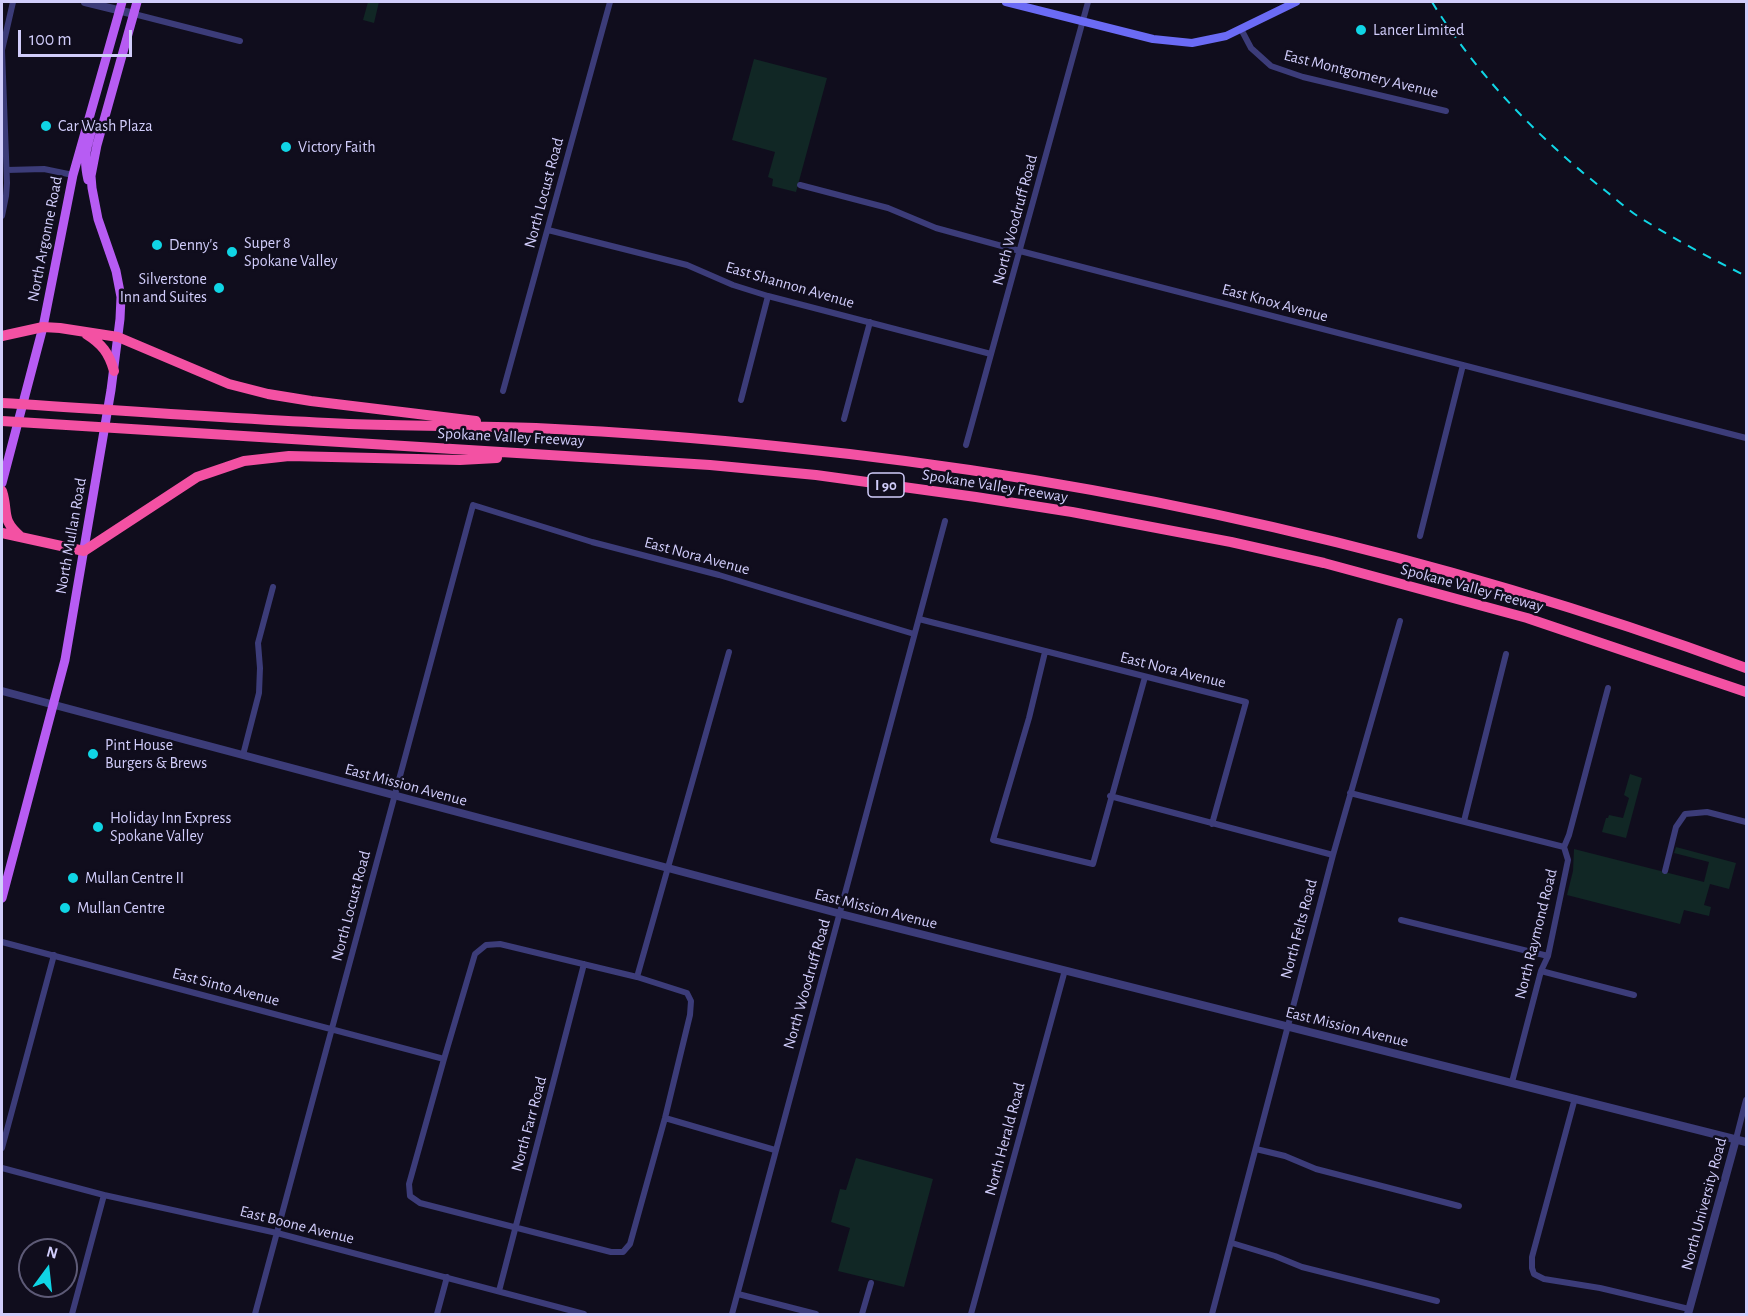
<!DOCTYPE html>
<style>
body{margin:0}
#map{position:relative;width:1748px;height:1316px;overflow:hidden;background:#100d1d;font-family:"Alegreya Sans",sans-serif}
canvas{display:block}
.frame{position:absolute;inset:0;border:3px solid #d1cdfb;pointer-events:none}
.north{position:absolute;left:18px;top:1238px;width:60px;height:60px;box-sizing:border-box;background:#100d1d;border:2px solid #5d5a76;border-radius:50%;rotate:15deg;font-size:16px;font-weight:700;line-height:24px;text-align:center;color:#d1cdfb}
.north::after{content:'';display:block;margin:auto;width:21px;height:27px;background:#10d5e5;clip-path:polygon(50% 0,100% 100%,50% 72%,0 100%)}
.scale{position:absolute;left:18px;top:30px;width:114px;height:27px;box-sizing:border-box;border:3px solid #d1cdfb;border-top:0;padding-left:8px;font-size:18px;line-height:21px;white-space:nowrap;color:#d1cdfb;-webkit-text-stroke:4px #100d1d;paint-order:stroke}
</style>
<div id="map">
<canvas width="1748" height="1316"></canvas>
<div class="frame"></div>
<div class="north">N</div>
<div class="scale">100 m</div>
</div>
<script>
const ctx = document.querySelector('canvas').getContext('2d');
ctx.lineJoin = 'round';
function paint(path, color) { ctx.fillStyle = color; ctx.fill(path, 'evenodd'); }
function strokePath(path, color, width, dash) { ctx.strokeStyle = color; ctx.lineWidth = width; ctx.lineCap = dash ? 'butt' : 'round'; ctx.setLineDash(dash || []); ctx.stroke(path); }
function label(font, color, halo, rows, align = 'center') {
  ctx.font = font + ' "Alegreya Sans",sans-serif'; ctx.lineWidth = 5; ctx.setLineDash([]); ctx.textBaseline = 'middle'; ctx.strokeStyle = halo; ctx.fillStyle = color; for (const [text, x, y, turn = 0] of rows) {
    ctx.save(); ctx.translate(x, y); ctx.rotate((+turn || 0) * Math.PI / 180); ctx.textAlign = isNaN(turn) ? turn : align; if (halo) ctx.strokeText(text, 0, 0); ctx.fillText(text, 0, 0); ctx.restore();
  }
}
paint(new Path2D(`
 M368 2H379L374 23 363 20Z
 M754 59 827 78 796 192 772 186 773 179 768 177 775 152 732 140Z
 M1630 774 1642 778 1626 838 1602 832 1606 818H1608L1609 815 1623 818 1629 798 1624 795Z
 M1676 847 1736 863 1729 889 1710 884 1704 905 1711 907 1709 916 1684 910 1680 924 1567 895 1573 871 1574 849 1704 882 1709 862 1674 853Z
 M856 1158 933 1179 904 1287 838 1271 850 1228 831 1222 840 1189 846 1190Z`), '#112725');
strokePath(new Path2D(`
 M134 14 240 41
 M1241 29 1251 48 1271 66 1303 77 1446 111
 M7 170 44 169 73 175
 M800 185 888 208 936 228 1020 251 1746 438
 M2 216 6 196 7 183 2 50 13 2
 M548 230 687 265 733 285 768 296 991 354
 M503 391 610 2
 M741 400 768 296
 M844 419 870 322
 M966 445 1088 2
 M1420 536 1463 365
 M919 619 1246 702 1212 824
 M1045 652 1029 718 993 840 1093 864 1145 677
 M243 755 259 693 260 668 258 643 273 587
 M1350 793 1564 847
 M1110 796 1333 855
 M1464 821 1506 654
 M1665 871 1676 827 1685 814 1707 812 1746 822
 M1401 920 1548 956
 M2 942 444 1059
 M500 944 637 977 687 993 691 1001 690 1015 665 1118 630 1244 623 1252H611L420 1203 410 1196 409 1184 444 1059 475 954 486 945Z
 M1541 971 1634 995
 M637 977 729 652
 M1512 1082 1541 971 1548 956 1568 860 1564 847 1569 835 1608 688
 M1575 1098 1532 1257V1268L1534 1274 1544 1279 1600 1288 1689 1309
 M665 1118 775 1150
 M1736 1139 1746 1100
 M2 1148 54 955
 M1256 1149 1285 1156 1316 1169 1459 1206
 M2 1168 104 1195 277 1233 584 1314
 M1232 1243 1275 1256 1302 1267 1437 1301
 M499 1291 584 964
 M738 1294 816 1314
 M72 1314 104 1195
 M255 1314 473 505 592 542 719 575 914 634
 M437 1314 447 1277
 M732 1314 945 521
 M862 1314 871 1283
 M971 1314 1065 970
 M1212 1314 1333 855 1400 621`), '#3c3c79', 6);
strokePath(new Path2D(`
 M85 2 134 14
 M2 691 841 914 1746 1142
 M1688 1314 1736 1139`), '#3c3c79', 8);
strokePath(new Path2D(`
 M1006 2 1153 39 1192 43 1226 36 1296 2`), '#6b6bf5', 8);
strokePath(new Path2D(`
 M88 180C83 158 86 150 92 129
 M2 483 43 327 73 175 122 2
 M2 898 65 660 111 390 120 319 121 297 116 271 98 219 92 188 91 176 97 145 137 2`), '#b75cf3', 9);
strokePath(new Path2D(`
 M86 334C102 344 109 353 114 371
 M2 336 43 327 60 328 118 337 229 384 268 394 311 401 476 421
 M2 403C117 410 233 419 349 424 411 426 473 426 536 428 619 432 702 438 785 447 1112 480 1437 554 1746 668
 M2 421 710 465 816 475 976 497 1072 512 1231 542 1324 563 1527 618 1746 692
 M2 491C9 513 0 519 21 537
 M2 533 84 551 197 477 244 461 289 456 460 460 497 458`), '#f351a3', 10);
strokePath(new Path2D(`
 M1432 2C1476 74 1540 140 1607 192 1617 200 1628 210 1639 217 1674 239 1710 258 1746 276`), '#10d5e5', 2, [9, 8]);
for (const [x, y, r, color] of [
 [1361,30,6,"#10d5e5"],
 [46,126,6,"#10d5e5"],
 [286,147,6,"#10d5e5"],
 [157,245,6,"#10d5e5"],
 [232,252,6,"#10d5e5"],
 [219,288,6,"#10d5e5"],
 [93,754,6,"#10d5e5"],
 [98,827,6,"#10d5e5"],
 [73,878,6,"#10d5e5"],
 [65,908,6,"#10d5e5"]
]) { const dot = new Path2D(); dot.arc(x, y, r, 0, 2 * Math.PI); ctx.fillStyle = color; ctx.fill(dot); strokePath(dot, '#100d1d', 2); }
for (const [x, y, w] of [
 [886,485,36]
]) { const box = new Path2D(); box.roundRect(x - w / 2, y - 12, w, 24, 4.5); ctx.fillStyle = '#100d1d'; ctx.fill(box); strokePath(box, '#d1cdfb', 1.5); }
label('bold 15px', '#d1cdfb', null, [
 ["I 90",886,485]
]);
label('16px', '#d1cdfb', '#100d1d', [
 ["Lancer Limited",1373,30],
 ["Car Wash Plaza",58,126],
 ["Victory Faith",298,147],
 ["Super 8",244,243],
 ["Spokane Valley",244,261],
 ["Denny's",169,245],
 ["Silverstone",207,279,"right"],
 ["Inn and Suites",207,297,"right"],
 ["Pint House",105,745],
 ["Burgers & Brews",105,763],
 ["Holiday Inn Express",110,818],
 ["Spokane Valley",110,836],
 ["Mullan Centre II",85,878],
 ["Mullan Centre",77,908]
], 'left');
label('16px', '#d1cdfb', '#100d1d', [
 ["East Montgomery Avenue",1361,74,14],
 ["North Locust Road",544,193,-75],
 ["North Woodruff Road",1015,220,-75],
 ["North Argonne Road",45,239,-79],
 ["East Shannon Avenue",790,285,16],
 ["East Knox Avenue",1275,303,15],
 ["Spokane Valley Freeway",511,437,3],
 ["Spokane Valley Freeway",995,486,9],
 ["North Mullan Road",71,536,-80],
 ["East Nora Avenue",697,556,15],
 ["Spokane Valley Freeway",1472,588,15],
 ["East Nora Avenue",1173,670,14],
 ["East Mission Avenue",406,785,15],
 ["North Locust Road",351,906,-75],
 ["East Mission Avenue",876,909,14],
 ["North Felts Road",1299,929,-75],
 ["North Raymond Road",1536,934,-76],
 ["North Woodruff Road",807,984,-74],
 ["East Sinto Avenue",226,987,15],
 ["East Mission Avenue",1347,1027,14],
 ["North Farr Road",529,1124,-75],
 ["North Herald Road",1005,1139,-75],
 ["North University Road",1704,1204,-75],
 ["East Boone Avenue",297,1225,14]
]);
</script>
